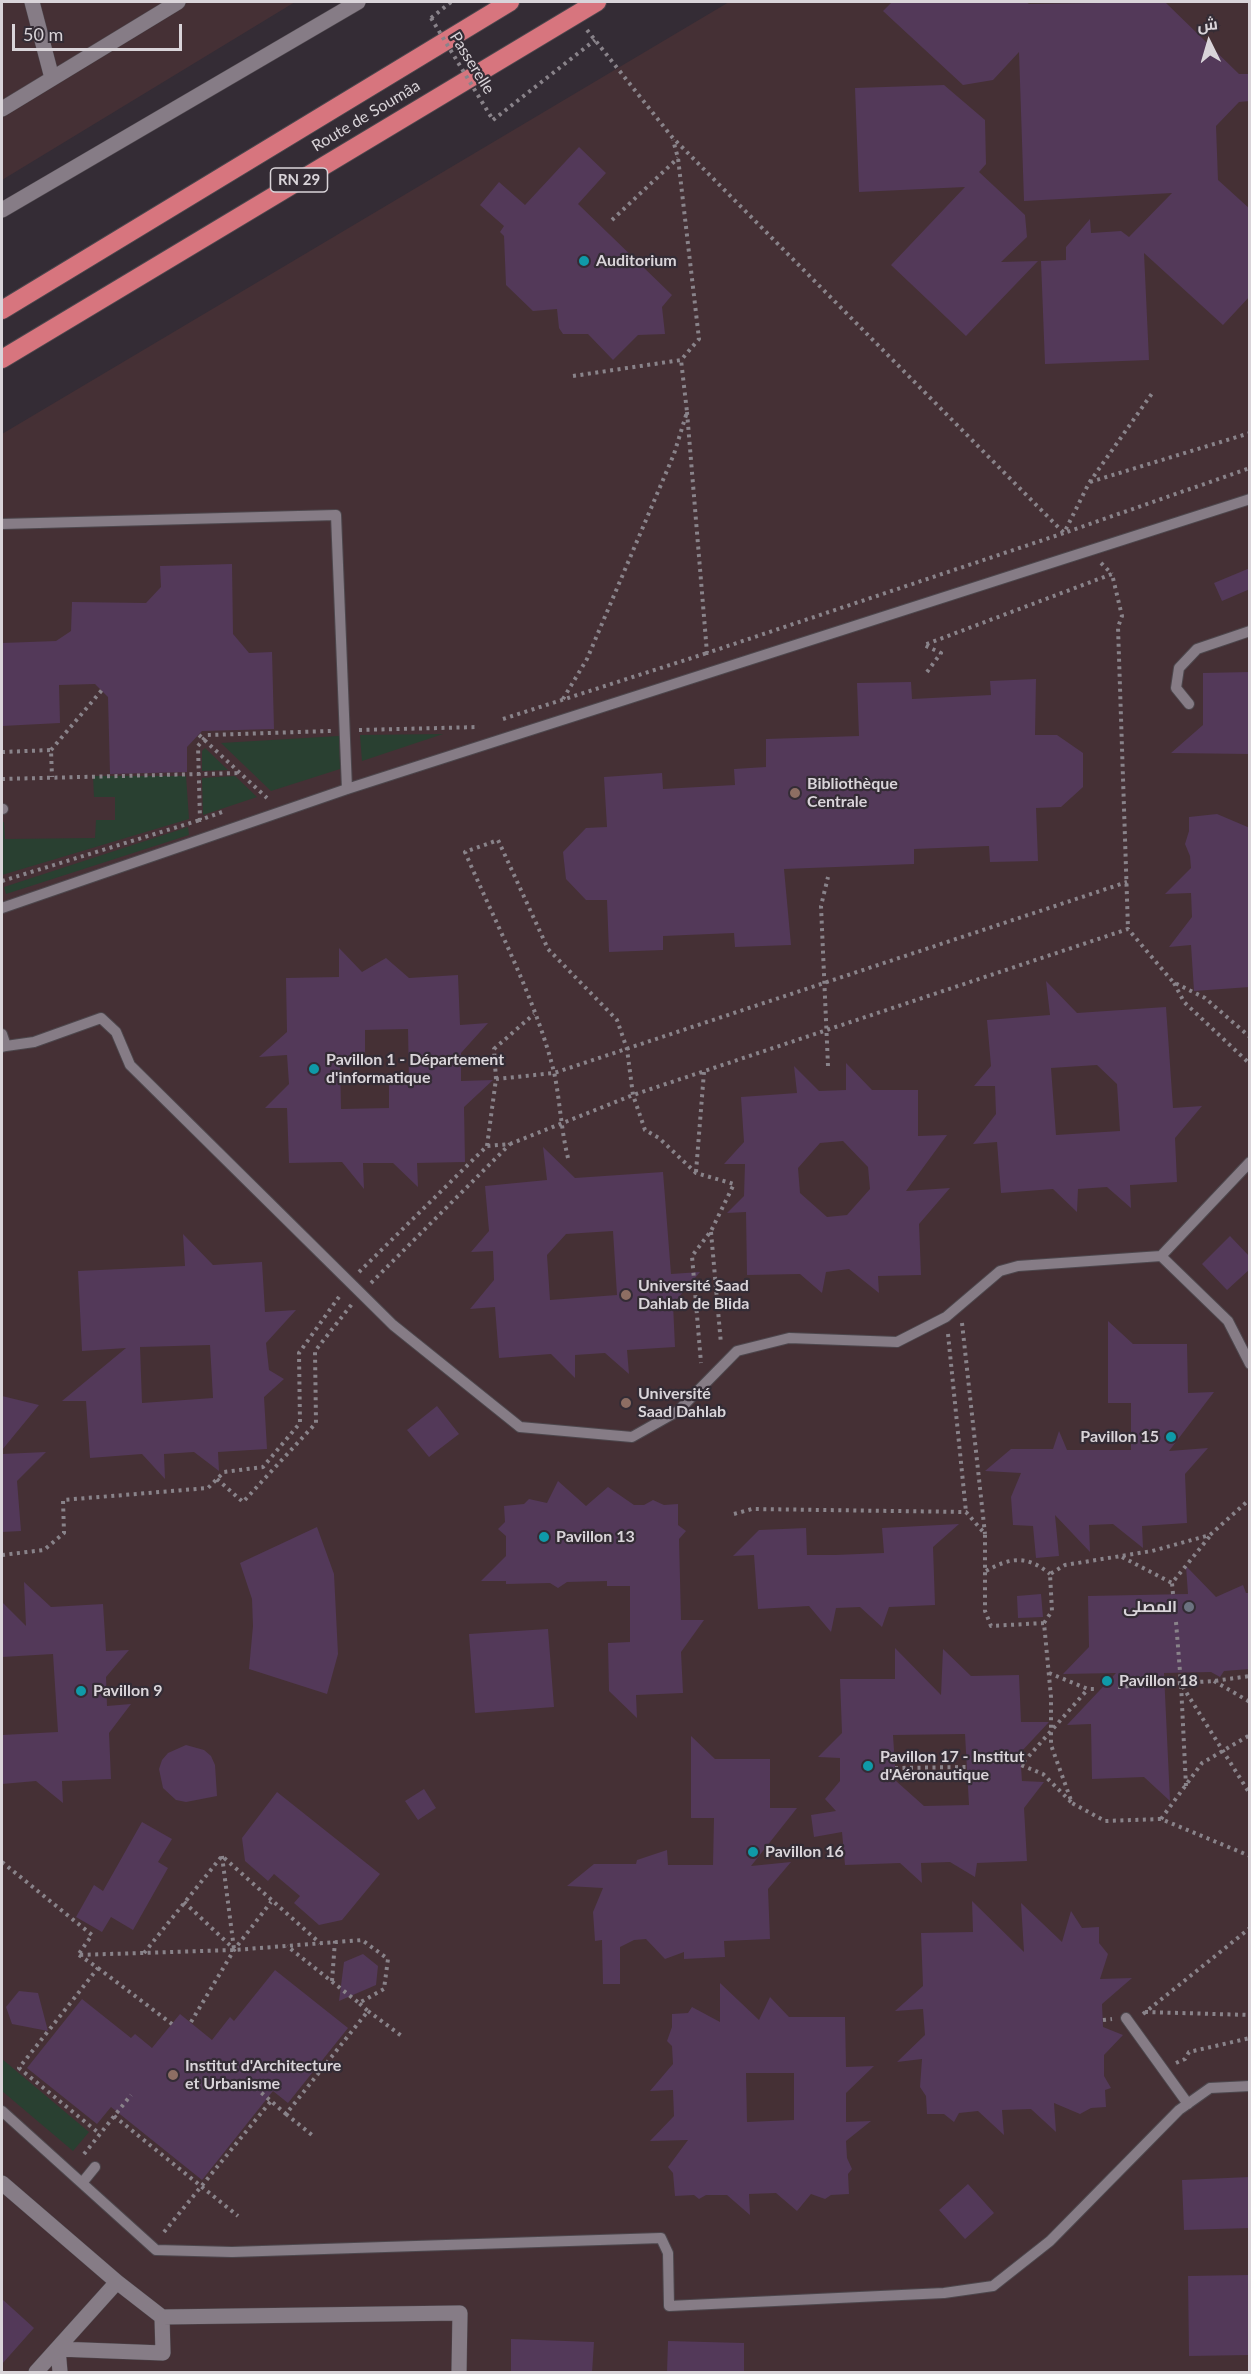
<!DOCTYPE html>
<meta charset="utf-8">
<style>
body{margin:0}
#map{position:relative;width:1251px;height:2374px;overflow:hidden;background:#342c35;font-family:Lato,Cairo,sans-serif}
canvas{display:block}
.frame{position:absolute;inset:0;border:3px solid #d9d4d9;pointer-events:none}
.north{position:absolute;left:1179px;top:12px;width:60px;height:60px;-webkit-text-stroke:4px #342c35;paint-order:stroke;rotate:355deg;font-size:16px;font-weight:700;line-height:24px;text-align:center;color:#d9d4d9}
.north::after{content:'';display:block;margin:auto;width:21px;height:27px;background:#d9d4d9;clip-path:polygon(50% 0,100% 100%,50% 72%,0 100%)}
.scale{position:absolute;left:12px;top:24px;width:170px;height:27px;box-sizing:border-box;border:3px solid #d9d4d9;border-top:0;padding-left:8px;font-size:18px;line-height:21px;white-space:nowrap;color:#d9d4d9;-webkit-text-stroke:4px #342c35;paint-order:stroke}
</style>
<div id="map">
<canvas width="1251" height="2374"></canvas>
<div class="frame"></div>
<div class="north">ش</div>
<div class="scale">50 m</div>
</div>
<script>
const ctx = document.querySelector('canvas').getContext('2d');
ctx.lineJoin = 'round';
function paint(path, color) { ctx.fillStyle = color; ctx.fill(path, 'evenodd'); }
function strokePath(path, color, width, dash) { ctx.strokeStyle = color; ctx.lineWidth = width; ctx.lineCap = dash ? 'butt' : 'round'; ctx.setLineDash(dash || []); ctx.stroke(path); }
function label(font, color, halo, rows, align = 'center') {
  ctx.font = font + ' Lato,Cairo,sans-serif'; ctx.lineWidth = 4.5; ctx.setLineDash([]); ctx.textBaseline = 'middle'; ctx.strokeStyle = halo; ctx.fillStyle = color; for (const [text, x, y, turn = 0] of rows) {
    ctx.save(); ctx.translate(x, y); ctx.rotate((+turn || 0) * Math.PI / 180); ctx.textAlign = isNaN(turn) ? turn : align; if (halo) ctx.strokeText(text, 0, 0); ctx.fillText(text, 0, 0); ctx.restore();
  }
}
paint(new Path2D(`
 M2 2H295L2 180Z
 M729 2H1249V2372H2V434Z`), '#453035');
paint(new Path2D(`
 M443 734 362 761 360 735Z
 M339 736 340 769 271 791 221 743Z
 M205 748 228 770 202 771V751Z
 M93 776H186L189 819 2 875V822H4L5 839 95 838 96 820H115V797H94Z
 M235 776 257 797 203 815 202 778Z
 M188 827 189 835 6 894 4 887Z
 M2 2059 89 2132 73 2151 2 2091Z`), '#294031');
paint(new Path2D(`
 M892 2H1026L1029 4 1165 2 1239 74H1250V101L1239 102 1216 126 1218 180 1250 209V296L1223 325 1144 253 1149 360 1045 364 1041 261 1066 260V247L1090 219 1091 233 1121 231 1129 237 1172 193 1024 201 1019 52 993 80 963 85 883 11Z
 M944 85 985 120 986 164 979 172 1025 215 1027 237 1001 262 1038 261 966 336 891 265 965 187 859 192 855 88Z
 M579 147 606 173 578 204 672 295 662 307 665 334 638 335 613 360 588 334H563L559 328 557 309 533 311 506 285 504 236 500 232 504 226 480 205 499 182 525 205Z
 M232 564 233 634 249 653 272 652 274 729 202 731 187 747V772L110 774 108 697 95 684 59 685 60 723 2 726V643L56 641 71 631 72 602 146 603 161 587 160 566Z
 M1250 568V589L1222 601 1214 583Z
 M1250 672V754L1171 753 1203 725V673Z
 M1036 679 1035 735H1057L1083 753V787L1061 807 1036 808 1038 861 990 862 989 846 914 849V864L784 869 791 945 735 947 734 933 663 936V950L609 952 607 900H586L566 879 563 852 586 828 607 827 604 777 662 773 663 789 735 785 734 769 766 767V739L859 736 857 683 911 682 912 699 991 695 990 681Z
 M1217 814 1250 828V987L1194 991 1191 945 1169 947 1192 917 1191 893 1165 894 1191 868 1190 856 1185 844 1189 831V817Z
 M339 948 362 972 386 958 409 978 458 975 460 1025 488 1023 461 1053V1081L493 1080 464 1107 465 1162 417 1163 418 1187 393 1163H363L364 1189 342 1162 289 1163 287 1108H265L289 1084 287 1055 259 1057 287 1032 286 978 339 977ZM408 1029 409 1082H389V1108L341 1109 340 1057 365 1056V1030Z
 M1046 981 1077 1013 1166 1007 1173 1108 1202 1106 1175 1138 1177 1182 1130 1185 1131 1208 1107 1187 1078 1189 1077 1212 1053 1189 1001 1193 997 1142 973 1144 996 1114 995 1086H974L991 1066 987 1020 1050 1015ZM1097 1065 1117 1084 1120 1131 1056 1135 1051 1068Z
 M846 1063 872 1090H918V1136L947 1135 906 1191 950 1188 919 1224 921 1275 878 1276 879 1293 849 1269 826 1272 822 1293 800 1274 747 1275 746 1212 727 1213 744 1196 745 1164H724L744 1142 741 1097 797 1093 794 1066 819 1091 846 1090ZM843 1141 868 1167 870 1189 847 1215 827 1217 800 1193 798 1168 820 1143Z
 M543 1147 575 1178 663 1172 671 1274 700 1272 673 1304 675 1347 627 1350 629 1374 605 1353 575 1355V1378L551 1354 499 1358 495 1307 470 1309 494 1280 493 1251 471 1252 489 1231 485 1186 547 1180ZM613 1231 617 1295 550 1300 547 1255 566 1234Z
 M183 1234 213 1265 262 1262 265 1312 296 1310 266 1343 269 1370 284 1379 264 1397 267 1449 218 1452 219 1471 194 1452 164 1454 165 1479 142 1454 90 1458 86 1401H62L126 1348 82 1351 78 1271 185 1266ZM210 1345 213 1398 142 1403 140 1347Z
 M1230 1236 1250 1257V1269L1227 1290 1202 1264Z
 M1108 1321 1133 1344H1187L1188 1393 1214 1392 1169 1451 1208 1448 1185 1474 1187 1523 1142 1526 1143 1548 1113 1524 1089 1525 1090 1552 1055 1515 1059 1556 1036 1558 1033 1526 1013 1525 1011 1497 1021 1473 985 1471 1011 1449H1053L1059 1431 1067 1450H1131V1403H1108Z
 M2 1396 39 1405 2 1450Z
 M437 1406 459 1434 429 1457 407 1430Z
 M46 1452 17 1481 21 1531 2 1532V1454Z
 M558 1481 586 1506 608 1487 634 1505H644L653 1500 664 1505 678 1504V1525L686 1531 679 1539 681 1620H704L681 1652 683 1693 636 1695 637 1718 609 1691 608 1643 630 1642V1586H607V1581L567 1582 558 1588 550 1583 506 1584V1581H481L506 1556V1536L498 1529 505 1522 504 1506 524 1504 529 1499 547 1503Z
 M959 1524 933 1547 935 1605 889 1607 882 1627 860 1607 836 1608 831 1632 809 1606 758 1609 754 1555 733 1556 759 1530 806 1528 807 1555H835L884 1553 882 1528Z
 M317 1527 334 1574 338 1654 327 1694 249 1669 253 1626 252 1599 240 1563Z
 M1186 1566 1216 1597 1243 1585 1246 1593H1250V1669L1224 1671 1220 1677 1211 1672 1164 1673 1170 1801 1144 1777 1092 1779 1091 1724 1067 1725 1116 1673 1063 1674 1089 1647 1088 1596 1188 1594Z
 M24 1582 51 1607 103 1604 106 1651 129 1650 106 1677 107 1706 131 1704 109 1733 111 1779 62 1781 63 1803 36 1781 2 1784V1735L58 1732 53 1654 2 1657V1602L26 1626Z
 M1041 1594 1043 1617 1018 1618 1017 1596Z
 M548 1629 554 1707 475 1713 469 1634Z
 M895 1648 941 1695 943 1649 971 1676 1019 1675 1021 1722H1049L1020 1753 1022 1781 1044 1782 1024 1808 1027 1861 977 1863 975 1877 950 1862 921 1863 922 1883 900 1863 845 1865 842 1832 814 1837 811 1815 836 1811 825 1799 840 1781V1758L818 1757 842 1733 840 1679H895ZM965 1734 969 1805 924 1806 896 1781 893 1735Z
 M691 1736 715 1759H770V1808H797L751 1866 791 1862 768 1889 770 1939 724 1941 725 1957 684 1959V1952L665 1959 646 1939 634 1940 620 1947V1984H603L602 1940 595 1941 593 1912 603 1888 567 1886 594 1864H636L637 1860 667 1850 668 1865H713L714 1818H691Z
 M186 1745 204 1750 211 1756 215 1765 217 1796 186 1802 176 1800 163 1788 159 1769 162 1760 168 1753Z
 M424 1789 436 1808 418 1820 405 1801Z
 M277 1792 380 1874 342 1920 319 1925 294 1903 300 1896 274 1874 268 1881 245 1861 242 1838Z
 M142 1822 172 1839 158 1862 168 1868 133 1930 111 1917 102 1932 76 1917 94 1885 103 1891Z
 M972 1901 1024 1952 1021 1903 1062 1942 1071 1911 1082 1928 1099 1927V1943L1108 1954 1100 1979 1132 1978 1102 2004 1103 2027 1123 2035 1104 2055V2076L1111 2088 1105 2090 1106 2107 1091 2108 1080 2114 1054 2103 1056 2132 1031 2109 1002 2110 1004 2135 978 2111 959 2113 954 2122 944 2114H927L926 2096 920 2087 922 2059 897 2062 925 2035 923 2009 895 2011 923 1986 921 1933 973 1932Z
 M363 1954 378 1966 376 1985 339 2001 344 1962Z
 M275 1970 348 2028 288 2103 273 2091 202 2180 111 2107 97 2124 27 2068 82 1999 131 2038 135 2034 152 2048 180 2014 212 2040 230 2017 234 2021Z
 M720 1983 759 2020 770 1997 789 2017H845L846 2067 874 2066 846 2093V2122L871 2121 846 2141 847 2158 852 2169 848 2174 849 2194 831 2195 825 2199 811 2194 797 2211 776 2193 749 2194 750 2215 727 2195H706L699 2199 694 2195 675 2196 673 2173 668 2167 688 2140 650 2141 674 2116 673 2090 650 2091 673 2064 672 2046 667 2041 672 2027V2014L688 2013 692 2007 720 2022ZM746 2073H794V2120L747 2122Z
 M19 1991 38 1993 48 2031 12 2024 6 2007Z
 M1250 2177V2228L1184 2230 1182 2180Z
 M968 2184 994 2213 965 2239 939 2210Z
 M1250 2275V2355L1189 2356 1188 2276Z
 M2 2299 34 2328 2 2364Z
 M511 2339 594 2342 592 2373H511Z
 M668 2341 744 2343V2373H667Z`), '#533959');
const lane = new Path2D(`
 M2 524 336 515 347 789
 M1189 704 1176 688 1179 668 1197 649 1250 631
 M2 809H3
 M2 908 347 789 1250 499
 M2 1034 6 1046 2 1047
 M6 1046 34 1042 101 1018 116 1032 130 1065 393 1325 520 1427 632 1437 678 1411 737 1351 789 1338 897 1342 946 1317 1000 1271 1018 1266 1161 1256 1250 1162
 M1161 1256 1228 1321 1250 1364
 M1126 2018 1188 2104
 M2 2111 156 2250 232 2252 661 2238 668 2253 669 2306 944 2293 993 2286 1050 2241 1179 2110 1210 2088 1250 2086
 M82 2183 95 2167`);
const street = new Path2D(`
 M32 2 52 78
 M2 109 178 2
 M2 210 358 2
 M2 2183 117 2282
 M36 2372 117 2282 162 2317 460 2313 459 2372
 M60 2372 58 2349 163 2353 162 2317`);
const highway = new Path2D(`
 M2 310 510 2
 M2 359 597 2`);
strokePath(lane, '#4d474d', 12);
strokePath(street, '#4d474d', 16);
strokePath(highway, '#4d474d', 20);
strokePath(new Path2D(`
 M431 18 451 2
 M587 30 672 137 1064 533 1250 468
 M493 120 595 40
 M612 220 678 158
 M573 376 681 360 699 339 678 158 673 140
 M687 412 707 653 1064 533 1089 483 1153 392
 M1090 482 1250 433
 M1101 563 1112 574
 M927 672 941 653 924 645 1112 574 1122 616 1118 627 1128 929
 M563 699 587 659 674 454 687 412 681 360
 M503 719 707 653
 M359 730 479 727
 M199 735 267 798
 M51 750 102 690
 M2 752 51 750 52 777
 M2 779 240 773
 M222 812 200 820 198 746 207 735 331 731
 M2 881 200 820
 M1174 983 1184 1002 1250 1064
 M828 1066 821 906 828 877
 M496 1079 494 1049 534 1014
 M487 1146 496 1079 554 1073 1127 882
 M568 1158C561 1130 560 1100 554 1072 536 1000 495 922 465 852L498 840 548 949 617 1020 627 1049 633 1095 645 1130 659 1138 696 1173 734 1184 711 1231 692 1256 701 1363
 M696 1172 704 1072
 M711 1232 721 1344
 M359 1272 487 1146 510 1144 633 1095 1128 929 1173 982 1205 998 1250 1037
 M371 1283 510 1144
 M962 1323 985 1534
 M948 1334 966 1512
 M217 1479 243 1502 316 1423 315 1351 352 1304
 M734 1514 752 1509 966 1512 985 1534V1611L991 1626 1044 1623 1051 1697V1745L1072 1803 1105 1821 1161 1819 1250 1856
 M2 1555 44 1550 64 1533 63 1500 208 1488 224 1472 263 1467 300 1423 299 1353 341 1294
 M1122 1557 1172 1583
 M986 1571C1011 1557 1027 1555 1050 1574
 M1173 1594 1172 1583 1210 1536
 M1176 1622 1181 1684
 M1044 1623 1052 1611 1050 1574 1065 1565 1152 1551 1210 1535 1250 1499
 M1049 1673 1088 1689H1096
 M1214 1681 1250 1702
 M1118 1687 1214 1681 1250 1676
 M895 1768 966 1767
 M1186 1786 1181 1684 1250 1794
 M1071 1802 1043 1774 1021 1765 1088 1689
 M1161 1819 1202 1763 1250 1735
 M222 1856 234 1949
 M2 1862 92 1935 78 1955 234 1950 362 1940 388 1959 384 1989 359 2003 287 1946
 M184 1902 234 1949
 M144 1953 222 1856 320 1943
 M79 1955 98 1968 19 2068 100 2134
 M98 1968 172 2024
 M332 1981 335 1941
 M368 2011 403 2037
 M1145 2012 1250 2015
 M1143 2014 1250 1928
 M1103 2020 1112 2019
 M191 2022 234 1950 271 1902
 M1176 2063 1185 2059 1189 2052 1250 2038
 M250 2083 286 2114 368 2011 359 2003
 M286 2114 312 2135
 M114 2116 238 2216
 M84 2154 131 2095
 M164 2232 271 2101`), '#89838a', 4, [3, 4.5]);
strokePath(lane, '#867c86', 10);
strokePath(street, '#867c86', 15);
strokePath(highway, '#d7757e', 18);
strokePath(new Path2D(`
 M431 18 493 120`), '#89838a', 4, [3, 4.5]);
for (const [x, y, r, color] of [
 [584,261,6,"#0f9aa8"],
 [795,793,6,"#8d6e63"],
 [314,1069,6,"#0f9aa8"],
 [626,1295,6,"#8d6e63"],
 [626,1403,6,"#8d6e63"],
 [1171,1437,6,"#0f9aa8"],
 [544,1537,6,"#0f9aa8"],
 [1189,1607,6,"#6b7280"],
 [1107,1681,6,"#0f9aa8"],
 [81,1691,6,"#0f9aa8"],
 [868,1766,6,"#0f9aa8"],
 [753,1852,6,"#0f9aa8"],
 [173,2075,6,"#8d6e63"]
]) { const dot = new Path2D(); dot.arc(x, y, r, 0, 2 * Math.PI); ctx.fillStyle = color; ctx.fill(dot); strokePath(dot, '#342c35', 2); }
for (const [x, y, w] of [
 [299,180,57]
]) { const box = new Path2D(); box.roundRect(x - w / 2, y - 12, w, 24, 4.5); ctx.fillStyle = '#342c35'; ctx.fill(box); strokePath(box, '#d9d4d9', 1.5); }
label('bold 15px', '#d9d4d9', null, [
 ["RN 29",299,180]
]);
label('16px', '#d9d4d9', '#342c35', [
 ["Passerelle",472,63,58],
 ["Route de Soumâa",366,116,-31]
]);
label('bold 16px', '#d9d4d9', '#342c35', [
 ["Auditorium",596,261],
 ["Bibliothèque",807,784],
 ["Centrale",807,802],
 ["Pavillon 1 - Département",326,1060],
 ["d'informatique",326,1078],
 ["Université Saad",638,1286],
 ["Dahlab de Blida",638,1304],
 ["Université",638,1394],
 ["Saad Dahlab",638,1412],
 ["Pavillon 15",1159,1437,"right"],
 ["Pavillon 13",556,1537],
 ["المصلى",1177,1607,"right"],
 ["Pavillon 18",1119,1681],
 ["Pavillon 9",93,1691],
 ["Pavillon 17 - Institut",880,1757],
 ["d'Aéronautique",880,1775],
 ["Pavillon 16",765,1852],
 ["Institut d'Architecture",185,2066],
 ["et Urbanisme",185,2084]
], 'left');
</script>
